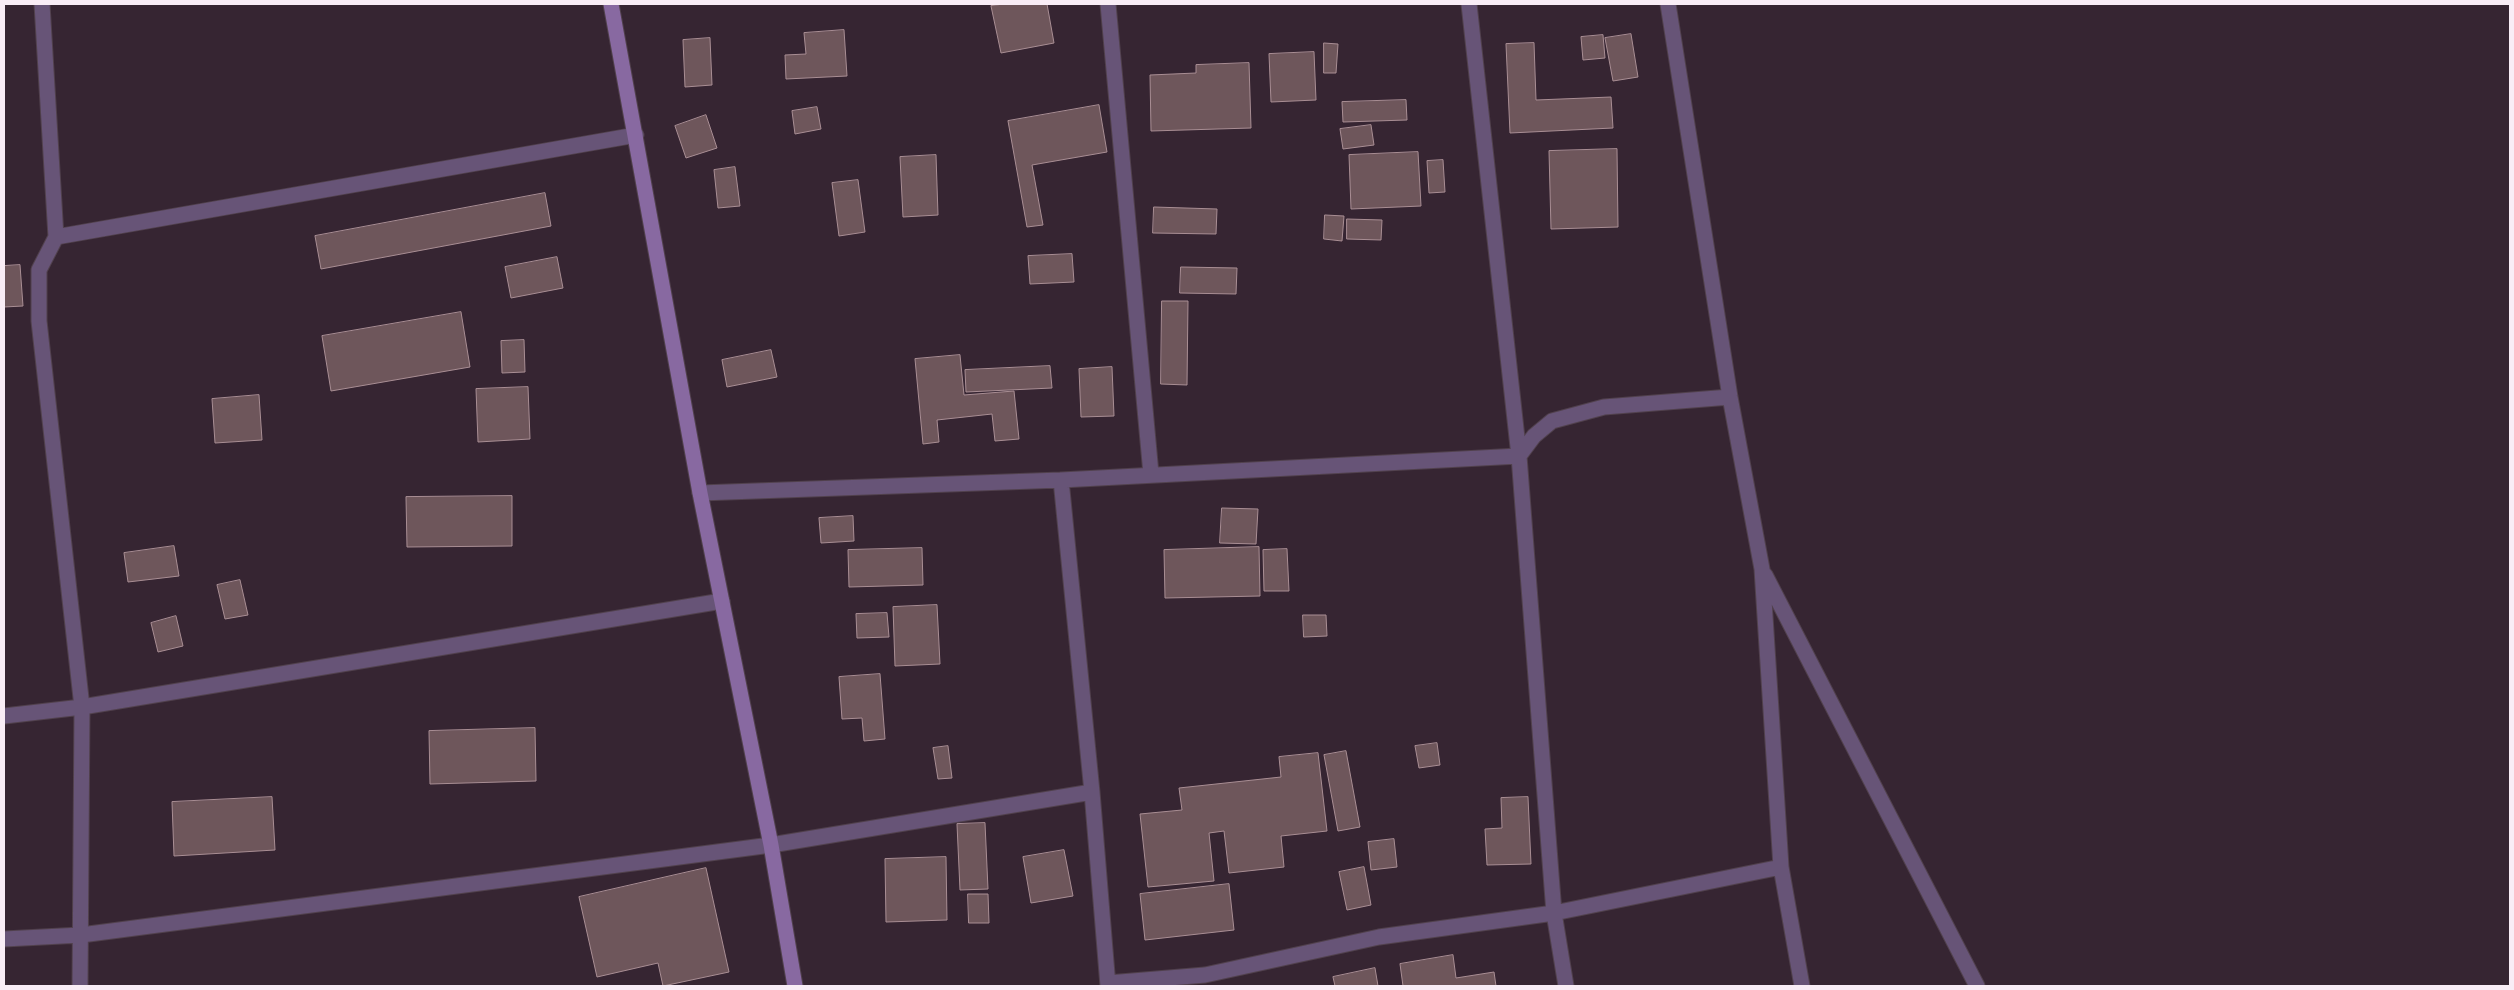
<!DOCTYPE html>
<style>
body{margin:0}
#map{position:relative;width:2514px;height:990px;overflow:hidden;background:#362532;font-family:"Roboto Condensed",sans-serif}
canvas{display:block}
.frame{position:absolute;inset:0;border:5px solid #f9edf6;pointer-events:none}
</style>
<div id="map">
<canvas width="2514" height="990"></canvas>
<div class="frame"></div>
</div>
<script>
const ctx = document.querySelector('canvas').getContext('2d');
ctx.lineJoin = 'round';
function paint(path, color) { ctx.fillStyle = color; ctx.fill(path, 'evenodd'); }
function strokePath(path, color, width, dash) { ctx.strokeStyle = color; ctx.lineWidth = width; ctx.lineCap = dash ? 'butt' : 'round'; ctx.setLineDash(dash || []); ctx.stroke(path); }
const building = new Path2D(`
 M1004 4H1047L1054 43 1001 53 991 6Z
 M844 30 847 76 786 79 785 55 806 54 804 33Z
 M1631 34 1638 77 1613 81 1605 38Z
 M1603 35 1605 58 1583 60 1581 37Z
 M710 38 712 85 685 87 683 40Z
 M1324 43 1338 44 1336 73H1324Z
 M1534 43 1536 100 1611 97 1613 128 1510 133 1506 44Z
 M1314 52 1316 100 1271 102 1269 54Z
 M1249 63 1251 128 1151 131 1150 75 1196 73V65Z
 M1406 100 1407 120 1343 122 1342 102Z
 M1099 105 1107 152 1032 165 1043 225 1027 227 1008 121Z
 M817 107 821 129 795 134 792 111Z
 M706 115 717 148 686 158 675 126Z
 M1371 125 1374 145 1343 149 1340 129Z
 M1617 149 1618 227 1551 229 1549 151Z
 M1418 152 1421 206 1351 209 1349 155Z
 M936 155 938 215 903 217 900 157Z
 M1443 160 1445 192 1429 193 1427 161Z
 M735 167 740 206 718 208 714 170Z
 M858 180 865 232 839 236 832 183Z
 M545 193 551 226 321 269 315 236Z
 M1154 207 1217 209 1216 234 1153 233Z
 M1325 215 1344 216 1342 241 1324 239Z
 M1347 219 1382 220 1381 240 1347 239Z
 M1072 254 1074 282 1030 284 1028 256Z
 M557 257 563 288 511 298 505 267Z
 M20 265 23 306 4 307V266Z
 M1181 267 1237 268 1236 294 1180 293Z
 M1162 301H1188L1187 385 1161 384Z
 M461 312 470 367 331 391 322 336Z
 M524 340 525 372 502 373 501 341Z
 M771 350 777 377 727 387 722 360Z
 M960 355 964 395 1014 391 1019 439 995 441 992 414 937 420 939 442 923 444 915 359Z
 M1050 366 1052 388 966 392 965 370Z
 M1112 367 1114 416 1081 417 1079 369Z
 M528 387 530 439 478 442 476 389Z
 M259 395 262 440 215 443 212 399Z
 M512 496V546L407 547 406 497Z
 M1222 508 1258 509 1256 544 1220 543Z
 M853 516 854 541 821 543 819 518Z
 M174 546 179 576 128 582 124 553Z
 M1259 547 1260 596 1165 598 1164 550Z
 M922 548 923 585 849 587 848 550Z
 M1287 549 1289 591H1264L1263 550Z
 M240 580 248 615 225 619 217 585Z
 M937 605 940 664 895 666 893 607Z
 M887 613 889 637 857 638 856 614Z
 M1303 615H1326L1327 636 1304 637Z
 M176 616 183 646 158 652 151 623Z
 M880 674 885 739 864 741 862 718 842 719 839 677Z
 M535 728 536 781 430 784 429 731Z
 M1437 743 1440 765 1419 768 1415 746Z
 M948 746 952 778 938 779 933 748Z
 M1346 751 1360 827 1338 831 1324 755Z
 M1318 753 1327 831 1281 836 1284 867 1229 873 1224 831 1209 833 1214 881 1148 887 1140 814 1182 810 1179 788 1281 777 1279 757Z
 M272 797 275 850 174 856 172 802Z
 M1528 797 1531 864 1487 865 1485 829 1502 828 1501 798Z
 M985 823 988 889 960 890 957 824Z
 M1394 839 1397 867 1371 870 1368 842Z
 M1064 850 1073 896 1031 903 1023 857Z
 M946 857 947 920 886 922 885 859Z
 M1364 867 1371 905 1347 910 1339 872Z
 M706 868 729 972 663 986 658 963 597 977 579 897Z
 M1229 884 1234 930 1145 940 1140 894Z
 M968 894H988L989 923H969Z
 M1453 955 1456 978 1494 972 1496 986H1403L1400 964Z
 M1375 968 1378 986H1335L1333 977Z`);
paint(building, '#6e565b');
strokePath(building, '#a98e94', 1);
const minor = new Path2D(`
 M42 4 56 237 39 270V321L82 707 80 986
 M1108 4 1151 474
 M1469 4 1519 456 1554 913 1566 986
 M1668 4 1730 397 1762 569 1781 867 1802 986
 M56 237 636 135
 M1061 480 1092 792 1108 986
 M700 493 1061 480 1519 456 1534 436 1552 421 1604 407 1730 397
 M1765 575 1977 986
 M4 716 82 707 722 601
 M4 939 81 935 771 845 1092 792
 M1108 983 1205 975 1379 937 1554 913 1781 867`);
const secondary = new Path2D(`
 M611 4 700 493 771 845 795 986`);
strokePath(minor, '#51414d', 17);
strokePath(secondary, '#51414d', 17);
strokePath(minor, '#675477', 15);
strokePath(secondary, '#8869a1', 15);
</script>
